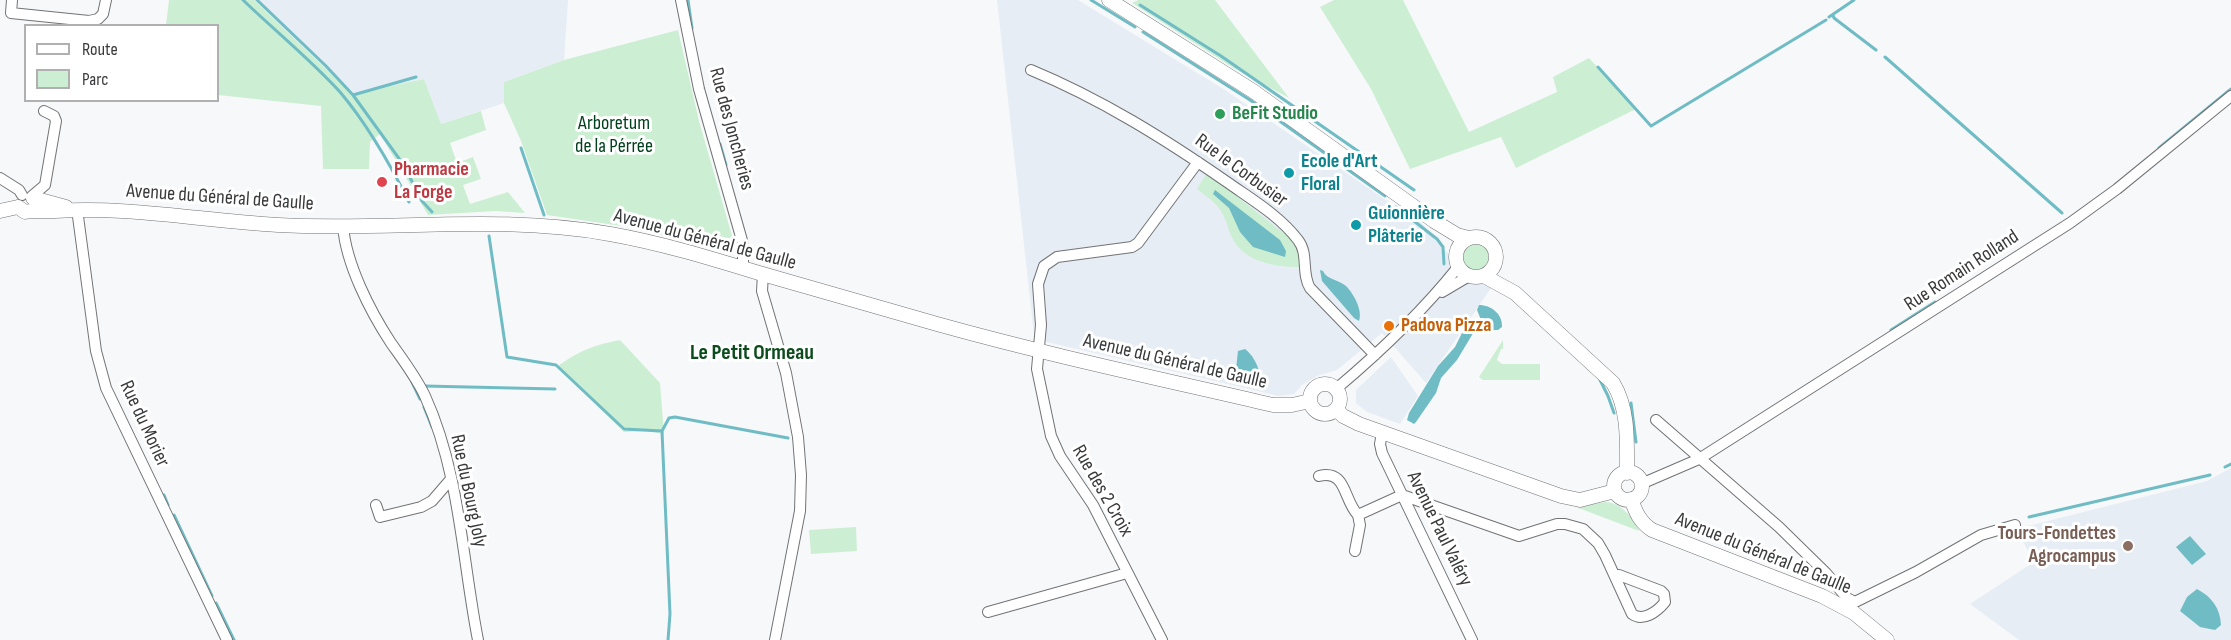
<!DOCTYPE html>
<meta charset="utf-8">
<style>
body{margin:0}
#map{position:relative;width:2231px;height:640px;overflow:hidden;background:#f7f8fa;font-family:"Sofia Sans Condensed",sans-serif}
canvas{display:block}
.legend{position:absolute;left:24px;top:24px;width:195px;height:78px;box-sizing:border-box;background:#fff;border:2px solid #b0b0b1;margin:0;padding:8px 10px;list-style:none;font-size:18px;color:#393a3b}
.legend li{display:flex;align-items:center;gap:12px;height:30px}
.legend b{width:30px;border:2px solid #b0b0b1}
</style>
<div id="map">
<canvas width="2231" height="640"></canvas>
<ul class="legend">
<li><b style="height:8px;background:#fff"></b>Route</li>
<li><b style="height:16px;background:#ccefd3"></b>Parc</li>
</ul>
</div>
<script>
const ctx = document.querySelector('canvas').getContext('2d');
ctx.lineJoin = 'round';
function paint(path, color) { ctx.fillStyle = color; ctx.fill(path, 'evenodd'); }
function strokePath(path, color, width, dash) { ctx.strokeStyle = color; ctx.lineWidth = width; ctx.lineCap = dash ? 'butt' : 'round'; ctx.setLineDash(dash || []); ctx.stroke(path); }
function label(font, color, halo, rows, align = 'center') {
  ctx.font = font + ' "Sofia Sans Condensed",sans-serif'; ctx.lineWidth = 6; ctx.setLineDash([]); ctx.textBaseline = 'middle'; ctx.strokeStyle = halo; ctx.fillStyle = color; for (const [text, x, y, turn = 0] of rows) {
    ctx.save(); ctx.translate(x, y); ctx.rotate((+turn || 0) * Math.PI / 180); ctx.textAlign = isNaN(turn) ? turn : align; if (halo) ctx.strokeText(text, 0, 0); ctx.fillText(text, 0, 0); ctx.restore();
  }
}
paint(new Path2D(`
 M254 0H568L564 60 504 82V103L441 124 424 79 352 95Z
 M997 0H1078L1225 90 1402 211 1420 221 1441 247 1491 288 1426 383 1382 333 1337 370 1317 376 1302 385 1294 394 1279 396 1038 340 1034 335Z
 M1391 357 1418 396 1400 424 1367 412 1356 403V390Z
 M2231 468V640H2019L1970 604 2034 562 2016 529 2207 481Z`), '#e7edf5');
paint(new Path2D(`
 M169 0H254L352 94 424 79 441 124 481 111 486 130 450 143 457 163 473 157 481 179 463 185 470 204 508 192 525 213 496 211 428 215 380 134 370 142 369 169H323L321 106 218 95V26L166 25Z
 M1138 0H1215L1289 98 1235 69 1132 3Z
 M1334 0H1403L1469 132 1557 92 1553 77 1589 58 1636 109 1516 168 1501 137 1410 169 1371 89 1320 7Z
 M678 30 699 121 733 239 723 251 635 228 547 215 521 141 504 103V82L564 60Z
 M1207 173 1295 242 1299 252 1300 267C1277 267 1247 263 1234 241 1228 232 1227 220 1221 211 1215 202 1206 196 1197 189Z
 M1463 257a13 13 0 1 1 26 0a13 13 0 1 1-26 0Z
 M620 340 660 383 664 434 645 431 624 432 557 367C578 351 594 345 620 340Z
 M1503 340V349H1501L1497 360 1502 364H1540V380H1483L1479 377Z
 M1605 502C1620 502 1634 518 1639 531L1576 507Z
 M856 527 857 551 811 554 809 530Z`), '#ccefd3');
paint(new Path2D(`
 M1215 190 1280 240 1286 251 1285 257 1253 247 1240 232 1229 208 1213 194Z
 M1320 270 1323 271C1326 279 1339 280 1346 286 1354 294 1363 311 1359 321L1354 318 1322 281Z
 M1479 305C1491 305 1503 314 1502 327L1498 330H1475L1457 360 1441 378 1436 393 1416 422 1414 424 1407 420 1409 413 1438 366 1455 347 1464 329 1481 320 1477 310Z
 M1245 349C1253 355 1261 369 1259 378L1236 369 1238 351Z
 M2190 536 2206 554 2192 565 2176 547Z
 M2197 589C2212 597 2220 608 2221 625L2215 630 2200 627 2180 611 2187 597Z`), '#6fbcc5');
strokePath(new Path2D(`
 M243 0C274 30 311 60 340 92 368 125 390 164 409 202
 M257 0 326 66 353 95 403 164 422 201 432 212
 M688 0 692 28
 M1091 0 1135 27
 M1140 5 1221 56 1414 190
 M1833 15 1834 18 1876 50
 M1829 17 1854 0
 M1143 32 1250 100 1385 196
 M1885 57 2062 213
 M1598 67 1651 126 1826 20
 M353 95 416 77
 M720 144 726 165
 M521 148 544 215
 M2159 148 2231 89
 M1396 207 1437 239 1443 247 1444 264
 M489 236 507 357 556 365 624 429 662 431 670 614 668 640
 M1891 330 1935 302
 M1600 380 1608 396 1614 413
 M412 382 420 399
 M425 386 555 389
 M1631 403 1636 442
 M424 407 432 427
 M662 431 669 418 675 417 788 438
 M2225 467 2231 464
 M164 495 168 505
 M174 515 212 596
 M2029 517 2210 475
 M216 603 234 640`), '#6fbcc5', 3);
const minor = new Path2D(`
 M12 0 11 13 89 21 98 19 103 14 106 0
 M681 0 699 89 743 244V268
 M1031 70C1101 99 1165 139 1227 182 1251 199 1280 216 1298 240 1309 254 1301 273 1310 288L1375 355
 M0 178 19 190 22 195
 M32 196 45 185 56 121 54 116 44 111
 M77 209 96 351 106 388 227 640
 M343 226C346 264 370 311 391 343 403 360 416 377 425 396 460 473 462 559 478 640
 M763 274 762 291 786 373 798 437 801 475 800 511 775 640
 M1442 292 1469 276
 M1336 389C1380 352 1422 312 1458 267
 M1656 420 1779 527 1826 573 1847 598 1855 602 1916 572 1981 535 2015 525
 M1382 433 1380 444 1382 453 1472 640
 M1319 476C1347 469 1343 500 1358 515
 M1641 484 1699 459 2070 223 2117 189 2231 96
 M376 505 380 517 421 507 432 501 451 479
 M1355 551 1360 525 1358 515 1402 495 1519 536 1557 524H1565L1583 529 1598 543 1605 555 1632 614C1643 622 1657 612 1665 602L1664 594 1661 591 1619 575H1615
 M988 612 1127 573
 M1162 640 1093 505 1060 456 1051 436 1037 369 1041 325 1038 284 1044 266 1057 257 1132 247 1138 243 1198 162`);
const tertiary = new Path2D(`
 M1109 0 1253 91 1434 221 1457 235 1469 238
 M33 198 66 207
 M18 207 25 212C35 210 44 212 55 211 130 206 204 221 278 225 389 231 500 214 610 234 661 243 710 258 759 273 818 290 878 307 937 324 1048 355 1161 379 1273 405H1292L1310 401
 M0 211 18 207
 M1456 257a20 20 0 1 1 40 0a20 20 0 1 1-40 0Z
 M1484 276 1515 293 1613 383C1629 409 1627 443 1627 473
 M1310 399a15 15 0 1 1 30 0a15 15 0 1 1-30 0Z
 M1336 409 1343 416 1359 424 1561 496 1580 500 1615 491
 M1614 486a14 14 0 1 1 28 0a14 14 0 1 1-28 0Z
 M1631 499C1636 513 1640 522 1652 530L1822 596 1854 613 1887 640`);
strokePath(minor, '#727375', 12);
strokePath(tertiary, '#727375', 15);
strokePath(minor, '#fff', 10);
strokePath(tertiary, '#fff', 14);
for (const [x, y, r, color] of [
 [1220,114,6,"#2e9e5b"],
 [1289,173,6,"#0f9aa8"],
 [382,182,6,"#e0444e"],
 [1356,225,6,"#0f9aa8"],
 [1389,326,6,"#e8710a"],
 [2128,546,6,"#8d6e63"]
]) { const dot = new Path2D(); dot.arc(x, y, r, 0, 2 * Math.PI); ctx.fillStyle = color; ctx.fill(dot); strokePath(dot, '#fff', 2); }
label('bold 20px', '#27864d', '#fff', [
 ["BeFit Studio",1232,114]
], 'left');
label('20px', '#01401c', '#fff', [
 ["Arboretum",614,124],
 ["de la Pérrée",614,147]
]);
label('20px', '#393a3b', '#fff', [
 ["Rue des Joncheries",731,129,75],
 ["Rue le Corbusier",1241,171,36],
 ["Avenue du Général de Gaulle",220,198,4],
 ["Avenue du Général de Gaulle",705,240,15],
 ["Rue Romain Rolland",1962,271,-33],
 ["Avenue du Général de Gaulle",1175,362,13],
 ["Rue du Morier",144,424,65],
 ["Rue du Bourg Joly",468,491,78],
 ["Rue des 2 Croix",1102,491,60],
 ["Avenue Paul Valéry",1439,529,64],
 ["Avenue du Général de Gaulle",1763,554,22]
]);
label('bold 20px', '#0d838f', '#fff', [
 ["Ecole d'Art",1301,162],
 ["Floral",1301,185],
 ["Guionnière",1368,214],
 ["Plâterie",1368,237]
], 'left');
label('bold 20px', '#be3a42', '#fff', [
 ["Pharmacie",394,170],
 ["La Forge",394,193]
], 'left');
label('bold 20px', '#c56008', '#fff', [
 ["Padova Pizza",1401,326]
], 'left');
label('bold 20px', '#785e54', '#fff', [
 ["Tours-Fondettes",2116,534],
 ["Agrocampus",2116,557]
], 'right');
label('bold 22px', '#0c4c1c', '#fff', [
 ["Le Petit Ormeau",752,353]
]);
</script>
